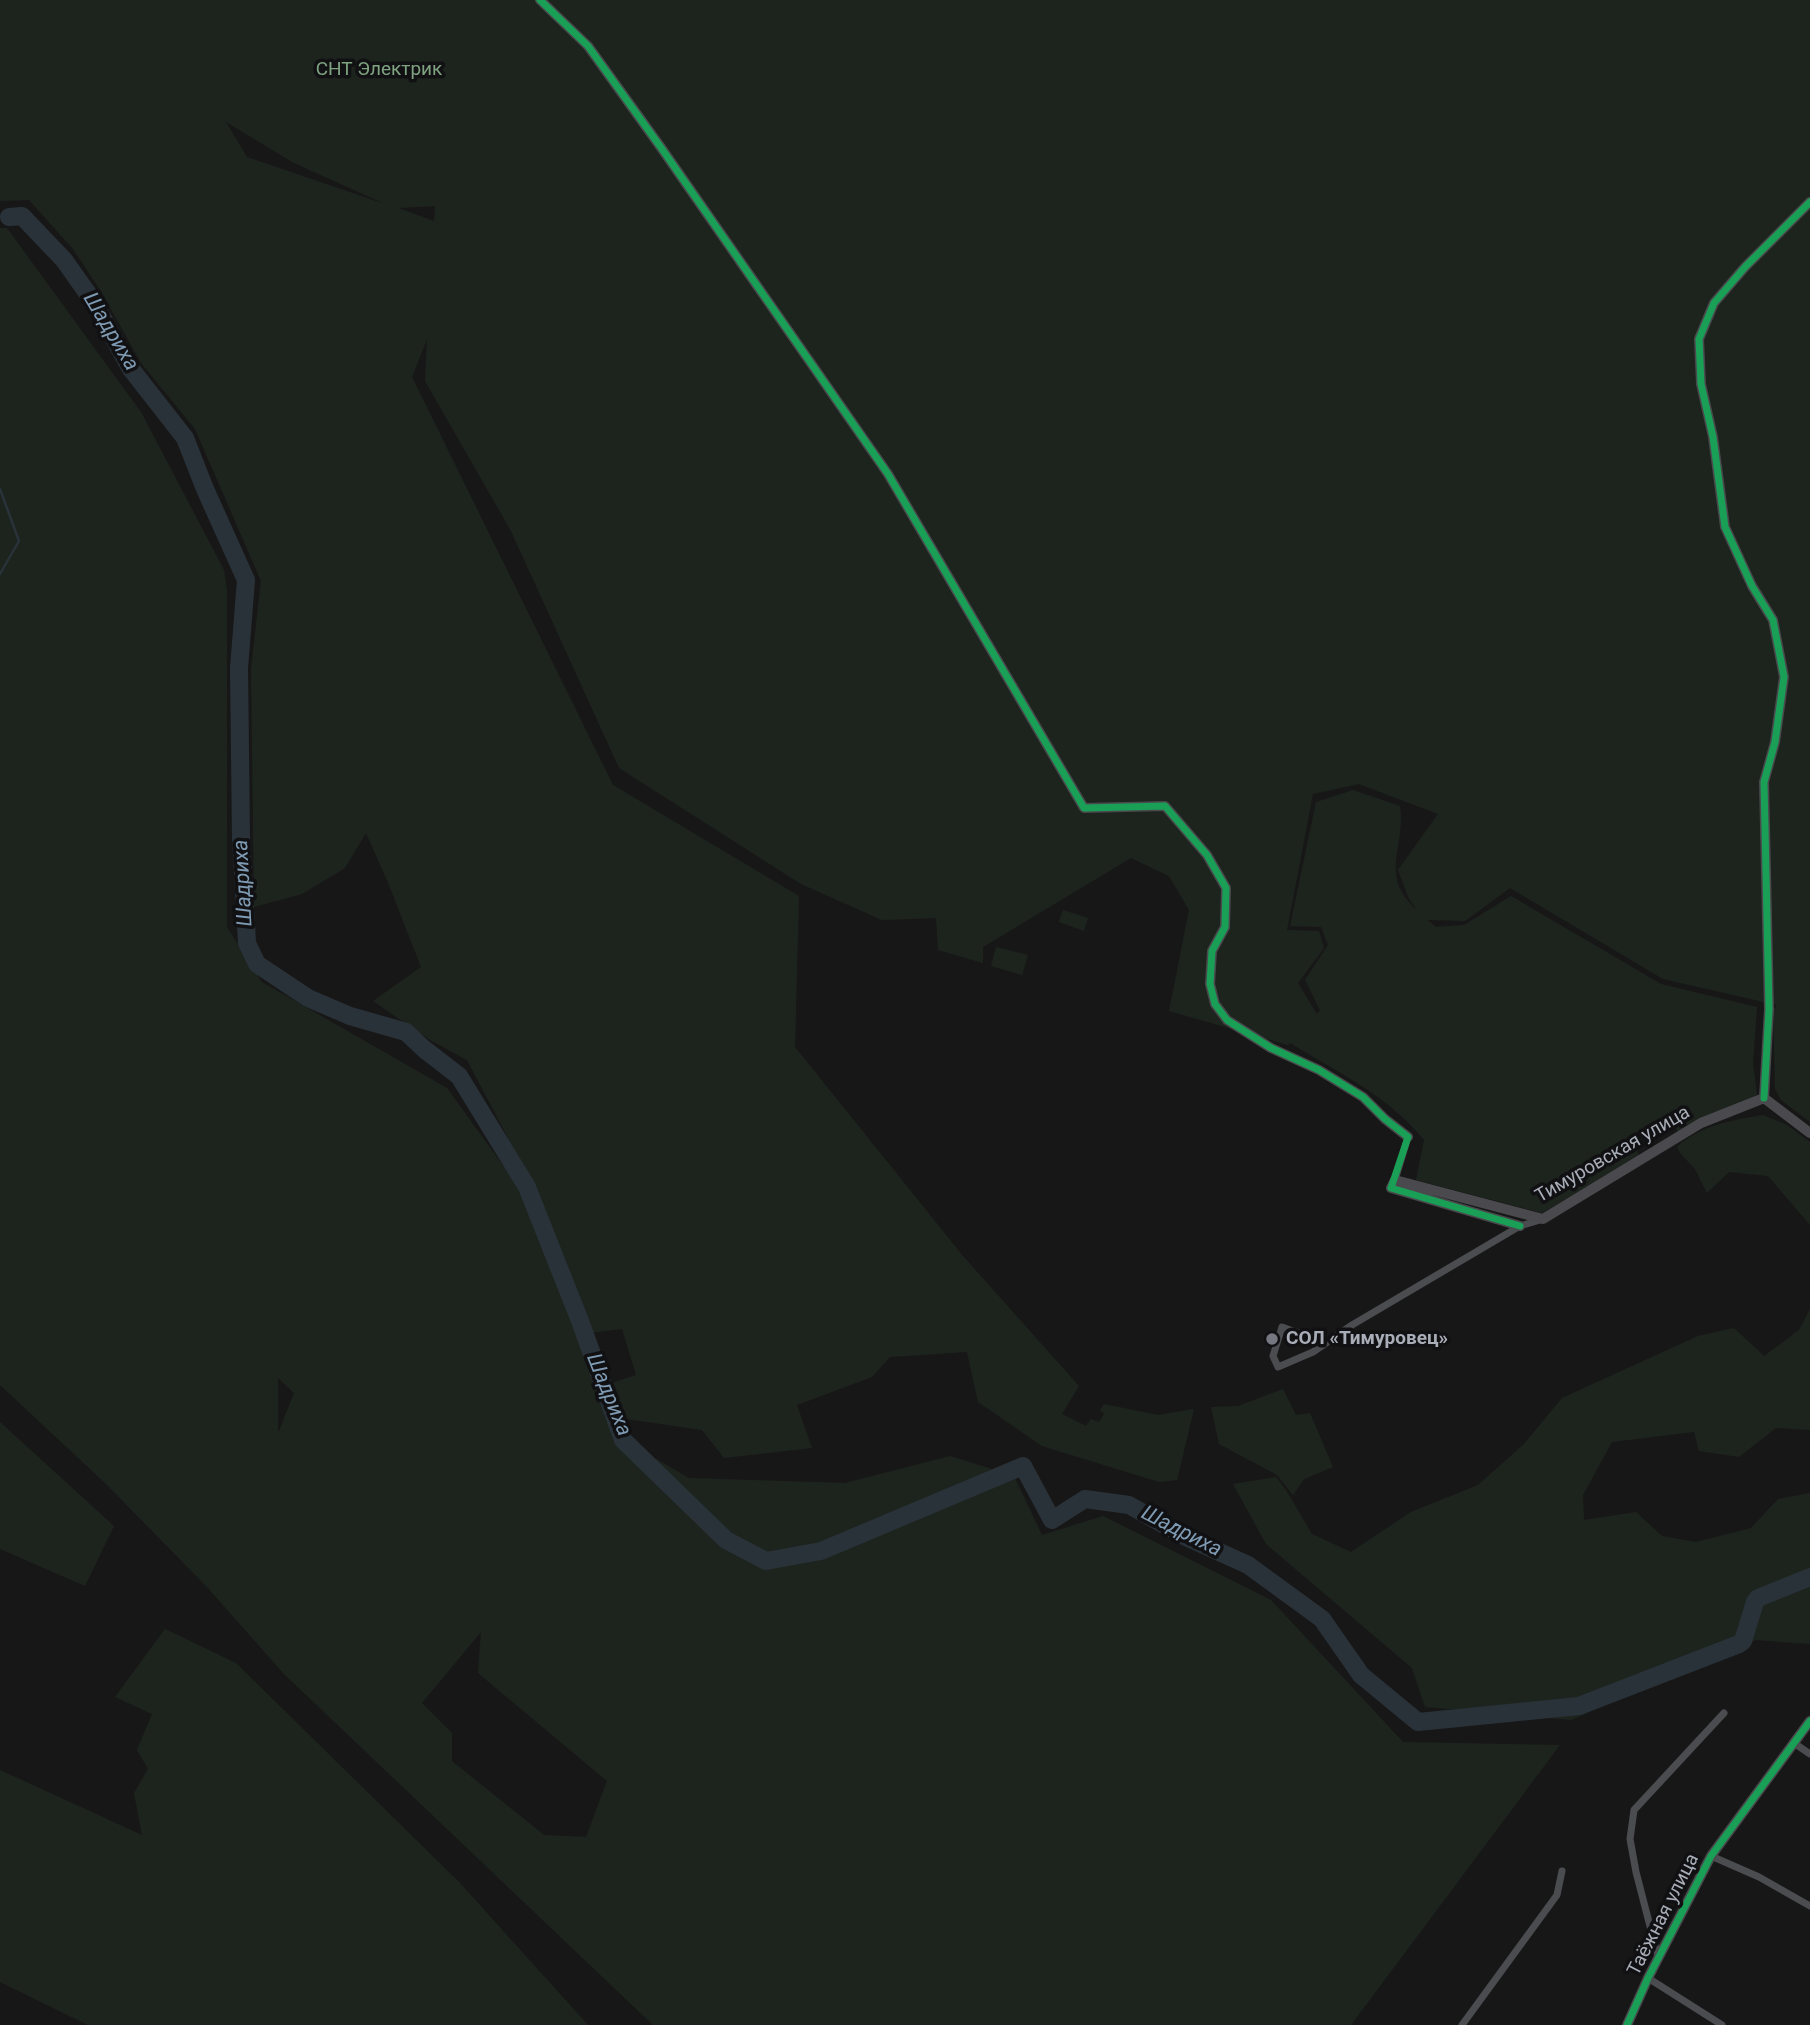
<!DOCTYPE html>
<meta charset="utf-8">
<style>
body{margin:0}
canvas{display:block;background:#171717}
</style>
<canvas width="1810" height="2025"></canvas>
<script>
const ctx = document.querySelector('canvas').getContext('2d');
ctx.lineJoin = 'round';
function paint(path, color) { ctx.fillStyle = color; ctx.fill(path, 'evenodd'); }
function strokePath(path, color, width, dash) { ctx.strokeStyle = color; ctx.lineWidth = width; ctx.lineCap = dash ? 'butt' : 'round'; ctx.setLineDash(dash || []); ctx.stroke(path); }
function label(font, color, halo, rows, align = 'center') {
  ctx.font = font + ' Roboto,sans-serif'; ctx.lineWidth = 7; ctx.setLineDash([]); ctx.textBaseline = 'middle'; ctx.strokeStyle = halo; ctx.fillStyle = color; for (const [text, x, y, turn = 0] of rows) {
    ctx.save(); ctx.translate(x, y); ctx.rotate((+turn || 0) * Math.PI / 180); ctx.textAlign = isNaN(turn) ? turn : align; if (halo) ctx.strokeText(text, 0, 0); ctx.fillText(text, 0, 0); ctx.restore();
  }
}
paint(new Path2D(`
 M0 0H1810V1122L1781 1100 1775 1089 1773 1010 1777 1005 1663 979 1510 888 1465 921 1428 920 1436 927 1464 925 1511 896 1661 984 1757 1007 1753 1063 1757 1095 1677 1132V1114L1669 1115 1635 1142 1639 1157 1542 1213 1416 1180 1424 1140C1390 1097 1336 1071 1290 1043L1288 1045 1169 1011 1189 910 1169 876 1131 858 983 947V963L938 950 936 918 882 920 801 884 619 768 511 531 425 381 427 339 412 377 613 785 799 896 795 1047 963 1256 1079 1386 1062 1414 1086 1426 1091 1419 1099 1422 1104 1414 1100 1410 1104 1404 1158 1415 1194 1409 1177 1480 1159 1482 1042 1446 978 1402 967 1352 890 1357 872 1377 797 1405 812 1448 724 1458 702 1430 626 1419 609 1384 636 1375 622 1329 589 1333 540 1199 467 1060 430 1040 373 1001 421 967 389 885 366 833 345 868 302 894 254 907 251 668 261 581 195 429 141 363 102 293 73 249 29 200 0 201ZM226 122 294 163 385 204 247 157ZM435 206 434 221 398 208H399ZM1359 784 1438 814 1398 870 1409 899 1417 910C1378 875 1406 848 1400 806L1353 790 1316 802 1290 926 1321 927 1328 945 1305 980 1320 1010 1317 1014 1298 983 1324 948 1319 931 1287 930 1313 794Z
 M0 228H7L141 412 224 570 227 591V927L262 982 447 1088 520 1189 634 1446 689 1478 845 1483 950 1456 1014 1476 1042 1535 1103 1516 1271 1600 1403 1742 1560 1745 1351 2025H653L284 1674 207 1587 106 1484 0 1385ZM278 1378 294 1393 279 1431H278ZM481 1632 478 1673 607 1781 586 1837 544 1835 452 1761V1733L422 1703Z
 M1063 910 1088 918 1084 931 1059 922Z
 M996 947 1028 955 1022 975 991 966Z
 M1763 1115 1787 1125 1810 1142V1225L1768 1176 1729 1172 1707 1193 1695 1169 1681 1154 1677 1147C1701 1125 1733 1120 1763 1115Z
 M1810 1309V1430L1776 1428 1739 1457 1699 1451 1694 1432 1612 1442 1583 1495 1584 1520 1636 1512 1662 1536 1696 1542 1751 1528 1778 1499 1810 1493V1644L1756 1640 1571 1720 1425 1707 1412 1668 1266 1544 1233 1484 1276 1477 1286 1490 1312 1534 1351 1552 1411 1512 1478 1485 1524 1444 1562 1398 1698 1336 1734 1328 1764 1356 1799 1330Z
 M1283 1389 1296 1415 1310 1413 1333 1467 1304 1479 1293 1495 1277 1475 1219 1444 1211 1407 1238 1406Z
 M0 1422 114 1526 85 1586 0 1549Z
 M165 1629 236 1663 460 1883 588 2025H88L0 1982V1770L142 1835 134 1793 148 1769 137 1750 152 1714 115 1697Z`), '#1d241e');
strokePath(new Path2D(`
 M0 489 19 541 0 574`), '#2a3239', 2.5);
strokePath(new Path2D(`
 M9 217 22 216 64 260 93 301 131 369 185 438 205 489 246 580 239 668 241 837 247 943 257 964 308 998 350 1016 406 1032 424 1049 459 1076 527 1187 580 1321 623 1440 726 1540 766 1561 821 1551 1023 1466 1052 1520 1085 1499 1129 1505 1184 1536 1248 1565 1322 1619 1361 1675 1418 1722 1579 1706 1739 1644 1743 1641 1755 1602 1758 1598 1810 1577`), '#2a3239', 18);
strokePath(new Path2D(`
 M1395 1180 1408 1137
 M1326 1343 1282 1327 1273 1356 1278 1367 1313 1352 1352 1325 1520 1226 1540 1220
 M1794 1743 1810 1754
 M1711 1856 1759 1877 1810 1906
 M1658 1957 1636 1872 1630 1839 1634 1810 1724 1713
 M1648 1978 1722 2025
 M1462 2025 1557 1895 1562 1871`), '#4b4c50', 7);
strokePath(new Path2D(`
 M540 0 588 46 662 149 888 474 1084 808 1165 806 1207 855 1226 888 1225 927 1212 951 1210 984 1215 1004 1227 1020 1271 1048 1319 1070 1363 1097 1385 1119 1408 1137
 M1764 1098 1769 1009 1764 782 1775 742 1784 677 1773 620 1752 586 1725 527 1713 437 1701 384 1699 339 1714 303 1745 267 1810 202
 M1764 1098 1810 1133
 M1520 1226 1391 1188 1395 1180 1543 1219 1701 1123 1764 1098
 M1627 2025 1648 1978 1711 1856 1810 1721`), '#4a4a4e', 10);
strokePath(new Path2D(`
 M540 0 588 46 662 149 888 474 1084 808 1165 806 1207 855 1226 888 1225 927 1212 951 1210 984 1215 1004 1227 1020 1271 1048 1319 1070 1363 1097 1385 1119 1408 1137 1391 1188 1520 1226
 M1764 1098 1769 1009 1764 782 1775 742 1784 677 1773 620 1752 586 1725 527 1713 437 1701 384 1699 339 1714 303 1745 267 1810 202
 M1627 2025 1648 1978 1711 1856 1810 1721`), '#1a9f57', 7);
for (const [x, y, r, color] of [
 [1272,1339,7,"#757880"]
]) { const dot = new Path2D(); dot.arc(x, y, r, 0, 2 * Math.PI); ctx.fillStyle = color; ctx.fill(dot); strokePath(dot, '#111113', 2.5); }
label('19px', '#7fa381', '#111113', [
 ["СНТ Электрик",379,70]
]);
label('19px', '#a8adb8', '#111113', [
 ["Тимуровская улица",1613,1155,-30],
 ["Таёжная улица",1664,1915,-63]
]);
label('bold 19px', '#a8adb8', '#111113', [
 ["СОЛ «Тимуровец»",1286,1339]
], 'left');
label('italic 21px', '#7f9bb3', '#111113', [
 ["Шадриха",110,332,59],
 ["Шадриха",244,883,-93],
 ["Шадриха",608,1395,68],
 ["Шадриха",1181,1532,27]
]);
</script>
